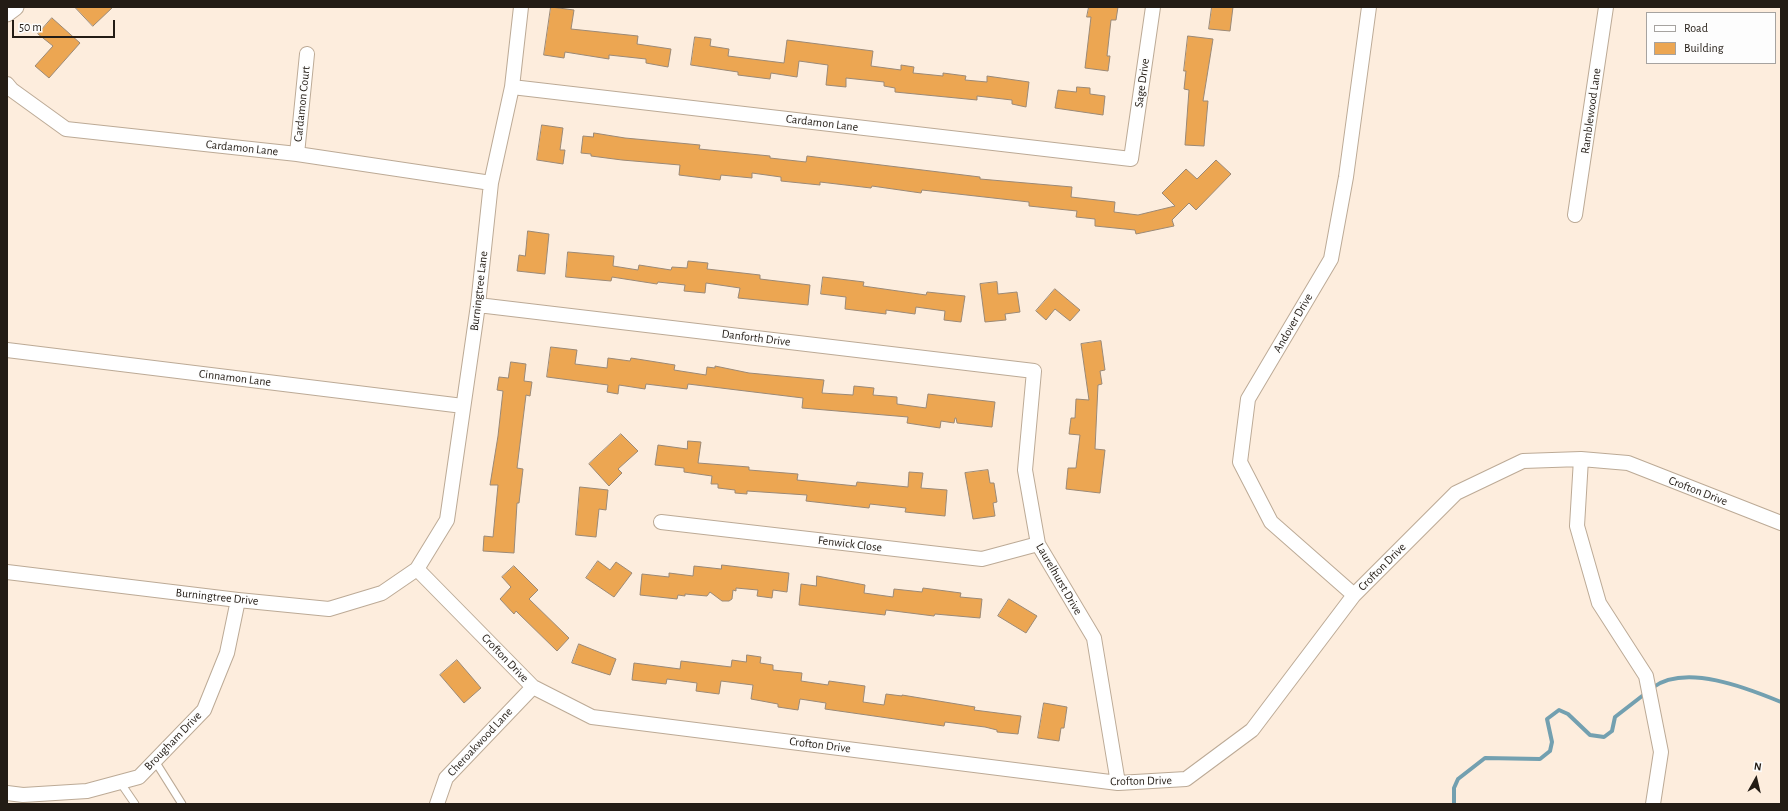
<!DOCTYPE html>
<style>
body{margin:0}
#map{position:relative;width:1788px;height:811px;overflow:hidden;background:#fdeddd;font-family:"Alegreya Sans",sans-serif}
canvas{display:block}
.frame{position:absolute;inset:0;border:8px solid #231c15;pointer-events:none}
.legend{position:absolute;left:1646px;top:12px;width:130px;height:52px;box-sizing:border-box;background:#fdfdfd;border:1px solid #a6a3a0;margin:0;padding:5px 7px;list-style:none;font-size:12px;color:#231c15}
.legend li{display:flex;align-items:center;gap:8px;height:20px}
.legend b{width:20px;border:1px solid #a6a3a0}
.north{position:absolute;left:1736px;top:759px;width:40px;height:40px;-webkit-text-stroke:3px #fdfdfd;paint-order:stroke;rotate:8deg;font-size:11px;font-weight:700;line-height:16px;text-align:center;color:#231c15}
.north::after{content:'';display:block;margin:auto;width:14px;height:18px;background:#231c15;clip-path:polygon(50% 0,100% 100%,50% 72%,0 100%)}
.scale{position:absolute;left:12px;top:20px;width:103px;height:18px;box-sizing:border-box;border:2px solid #231c15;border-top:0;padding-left:5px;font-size:12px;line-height:14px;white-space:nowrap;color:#231c15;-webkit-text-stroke:3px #fdfdfd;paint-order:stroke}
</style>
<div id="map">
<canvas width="1788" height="811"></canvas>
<div class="frame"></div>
<ul class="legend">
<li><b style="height:5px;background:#fff"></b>Road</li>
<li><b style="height:11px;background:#eca652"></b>Building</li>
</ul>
<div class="north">N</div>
<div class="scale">50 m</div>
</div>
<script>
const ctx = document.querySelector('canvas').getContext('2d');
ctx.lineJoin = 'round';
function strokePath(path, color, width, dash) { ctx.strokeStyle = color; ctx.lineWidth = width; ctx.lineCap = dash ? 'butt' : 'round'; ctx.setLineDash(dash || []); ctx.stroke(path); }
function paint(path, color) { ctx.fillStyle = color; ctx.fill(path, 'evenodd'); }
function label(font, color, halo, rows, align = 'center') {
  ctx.font = font + ' "Alegreya Sans",sans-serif'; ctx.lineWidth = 3; ctx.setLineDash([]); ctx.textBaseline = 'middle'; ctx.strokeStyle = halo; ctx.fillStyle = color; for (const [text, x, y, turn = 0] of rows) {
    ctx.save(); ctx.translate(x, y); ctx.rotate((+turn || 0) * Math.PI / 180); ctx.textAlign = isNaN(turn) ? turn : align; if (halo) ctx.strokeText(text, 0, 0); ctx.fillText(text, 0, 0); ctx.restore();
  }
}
strokePath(new Path2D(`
 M1652 688C1685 663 1747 688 1781 702
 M1454 804V788L1458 779 1485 758 1540 759 1550 751 1552 742 1547 719 1559 710 1568 714 1590 735 1604 737 1612 731 1615 717 1646 693`), '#73a0b0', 4);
const building = new Path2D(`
 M75 7H113L93 26Z
 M551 7 574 10 571 29 638 36 637 44 671 49 668 67 646 63V59L609 55V59L565 52 564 58 544 55Z
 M1089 7H1118L1116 20H1111L1107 56H1110L1108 71 1085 68 1091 17H1087Z
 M1212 7H1233L1230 31 1209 29Z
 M52 18 80 43 49 78 35 66 53 46 38 34Z
 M1188 36 1213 39 1203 101H1208L1204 146 1185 145 1189 90 1184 89 1186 71H1184Z
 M695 37 711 39 710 46 729 49 728 56 784 63 787 40 873 51 871 66 901 70V65L914 67 913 73 943 76V73L966 76 965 80 987 82V76L1029 82 1026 107 1012 104V100L977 96V100L895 92V88L884 86V82L846 78V87L826 85 828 65 799 61 797 77 771 73 770 79 738 75V72L691 65Z
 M1077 87 1090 88V94L1105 96 1103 115 1055 108 1058 90 1076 92Z
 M542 125 563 128 560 150H565L563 164 537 160Z
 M594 133 625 138 700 145 699 149 770 156V158L806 162 807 156 980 177V179L1072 187 1071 197 1115 202 1114 212 1138 215 1175 206 1162 193 1186 169 1197 179 1216 160 1231 174 1196 210 1189 203 1172 220 1174 226 1136 234 1135 230 1095 226V219L1076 217 1077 211 1029 206V202L922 190 921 193 872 186 871 188 820 182V185L781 181V177L752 173V178L721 175 720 180 679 175 680 165 622 160 591 156V154L581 153 583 136 593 137Z
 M528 231 549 234 545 274 517 271 519 255 525 256Z
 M568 252 614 256 613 266 638 270 639 265 671 270 672 267 687 268 688 261 708 263 707 269 760 275V279L810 285 808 305 738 298 740 288 706 283 705 293 684 291 685 285 658 282 657 284 612 277 611 281 566 277Z
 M823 277 864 282 863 286 926 295 927 292 965 296 961 322 944 320 945 311 916 307 915 314 886 310V314L845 309 846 297 821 294Z
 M997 282 998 294 1017 292 1020 312 1005 314 1006 320 985 322 980 284Z
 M1055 289 1080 310 1070 321 1055 309 1046 320 1036 311Z
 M1101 341 1105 370 1100 371 1102 384 1098 385 1095 449 1105 450 1100 493 1066 489 1068 468H1076L1080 435 1069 434 1071 418H1075L1076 399 1089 400 1081 344Z
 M551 347 577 350 575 364 607 368 608 358 630 361 631 358 675 365 674 370 706 375 707 367 715 368V366L749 373 824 380 822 393 853 395 854 386 874 388 873 395 897 397V404L926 408 928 394 995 402 992 427 957 423 956 418H955L954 423 941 421 940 428 907 423 908 417 802 408 803 398 688 384 687 389 646 384 645 389 619 385 618 394 607 392 608 385 547 377Z
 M511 362 526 364 524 381 532 382 530 396 526 395 517 468 523 469 519 503H517L514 553 483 551 484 536 493 537 498 485H490L498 436 503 391 497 390 499 377 508 378Z
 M621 434 638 451 618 469 622 473 609 486 589 464Z
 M688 441 701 442 698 463 749 467V470L798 474 797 480 856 486 857 482 908 487 909 472 923 473 921 488 947 490 945 516 905 512 906 508 870 504 869 508 806 501 807 495 747 491V494L735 493V490L718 488V484H711L712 476 684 472V468L655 465 658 445 687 449Z
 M988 470 990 483H994L997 502 993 503 995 516 973 519 965 473Z
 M580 487 608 490 606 510 599 509 596 537 576 535Z
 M598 561 610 570 616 562 632 573 614 597 586 578Z
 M722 565 789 573 787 592 773 590 772 598 757 596 758 590 736 588V591L733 590 732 599 729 601H722L710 592 707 596 685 594V596L678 595 677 599 640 595 642 574 669 577V573L693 576 694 566 721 569Z
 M514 566 538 590 529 599 569 638 557 651 516 611 514 614 500 599 511 587 502 577Z
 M817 576 865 585 864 593 893 597 894 589 922 592 923 588 961 593 960 597 982 599 980 618 935 614 934 616 886 610 885 615 799 605 801 584 816 586Z
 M1009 599 1037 616 1026 633 998 616Z
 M579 644 616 659 610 675 572 663Z
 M747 655 761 657 760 663 773 665V670L802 673 801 681 828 685 829 681 865 686 863 702 884 705 886 694 902 696V695L975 707 974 710 1021 716 1018 734 997 732V730L985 727 945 722 944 726 825 709 826 703 800 699 798 710 778 707V704L751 699 753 685 721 681 719 694 696 691 697 683 667 679 666 684 632 680 634 663 680 669 681 661 731 667 732 660 746 662Z
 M457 660 481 688 464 703 440 675Z
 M1044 703 1067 707 1064 728H1061L1059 741 1038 738Z`);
paint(building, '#eca652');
strokePath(building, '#9b8976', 1);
const service = new Path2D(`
 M155 761 182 804
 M120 782 135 804`);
const minor = new Path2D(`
 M7 84 12 90 66 129 297 154 491 183
 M512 87 1131 159 1153 7
 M297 154 307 54
 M1575 215 1606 7
 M478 305 1034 371 1025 470 1038 544 1094 638 1118 783
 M7 350 463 406
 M1581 459 1577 526 1599 603 1646 676 1661 752 1653 804
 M661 522 982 559 1038 544
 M417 569 533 687 592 717 1118 783 1186 779 1252 730 1354 595 1456 493 1523 461 1581 459 1628 463 1781 523
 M7 572 238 600 329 609 382 593 417 569 447 520 478 305 491 183 512 87 521 7
 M1354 595 1271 522 1240 462 1248 399 1331 259 1346 177 1369 7
 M7 793 23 795 87 791 139 777 204 710 227 653 238 600
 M437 804 446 778 533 687`);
const tertiary = new Path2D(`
 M7 13 15 7`);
strokePath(service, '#bcaa96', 9);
strokePath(minor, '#bcaa96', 16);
strokePath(tertiary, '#bcaa96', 19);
strokePath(service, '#fff', 7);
strokePath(minor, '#fff', 14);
strokePath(tertiary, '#fff', 17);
label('12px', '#231c15', '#fdfdfd', [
 ["Sage Drive",1142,83,-82],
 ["Cardamon Court",302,104,-84],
 ["Ramblewood Lane",1591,111,-82],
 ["Cardamon Lane",822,123,7],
 ["Cardamon Lane",242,148,6],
 ["Burningtree Lane",479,291,-83],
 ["Andover Drive",1293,323,-60],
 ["Danforth Drive",756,338,7],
 ["Cinnamon Lane",235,378,7],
 ["Crofton Drive",1698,491,21],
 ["Fenwick Close",850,544,7],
 ["Crofton Drive",1382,567,-45],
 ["Laurelhurst Drive",1059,579,60],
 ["Burningtree Drive",217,597,6],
 ["Crofton Drive",505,658,46],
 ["Brougham Drive",173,741,-46],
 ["Cheroakwood Lane",480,742,-47],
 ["Crofton Drive",820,745,7],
 ["Crofton Drive",1141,781,-1]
]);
</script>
